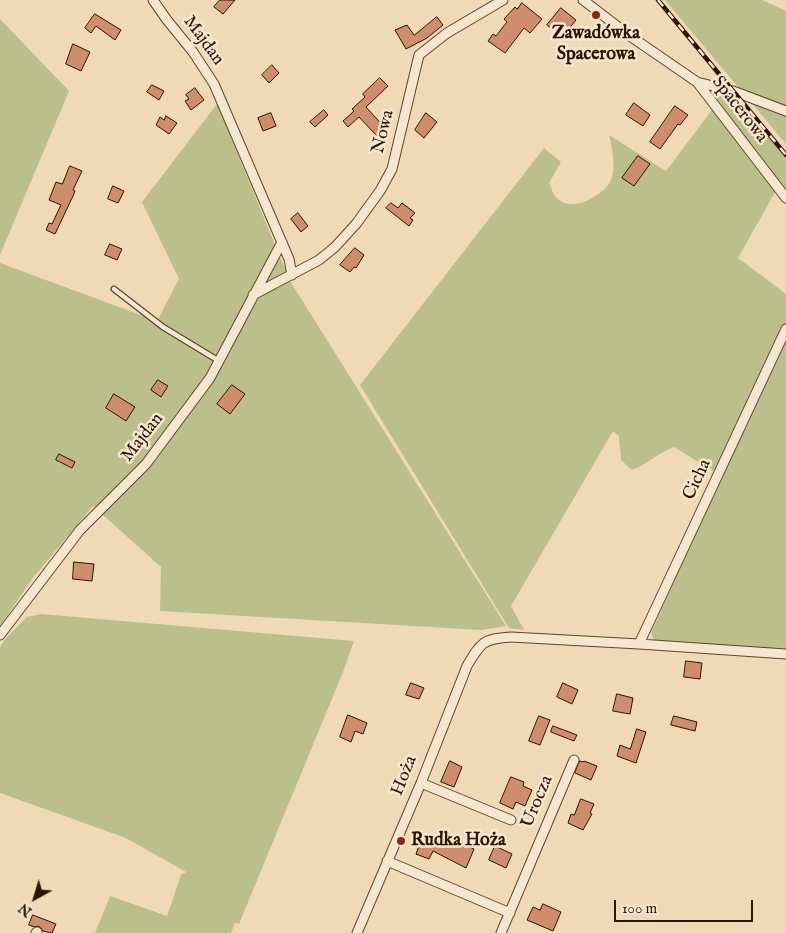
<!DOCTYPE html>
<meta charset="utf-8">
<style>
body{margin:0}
#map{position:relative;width:786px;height:933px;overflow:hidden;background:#efdab5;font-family:"IM FELL English",serif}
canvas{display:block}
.north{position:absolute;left:10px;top:873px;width:50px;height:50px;-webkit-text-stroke:4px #f5e7cf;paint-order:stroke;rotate:219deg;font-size:14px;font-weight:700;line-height:20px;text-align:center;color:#2e1300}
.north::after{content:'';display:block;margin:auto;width:18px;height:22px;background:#2e1300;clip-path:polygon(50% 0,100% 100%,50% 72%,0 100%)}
.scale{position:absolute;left:614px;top:900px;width:139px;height:22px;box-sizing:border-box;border:2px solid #2e1300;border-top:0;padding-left:6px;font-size:15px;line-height:18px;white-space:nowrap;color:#2e1300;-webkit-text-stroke:4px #f5e7cf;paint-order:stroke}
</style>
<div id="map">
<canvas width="786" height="933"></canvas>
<div class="north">N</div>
<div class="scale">100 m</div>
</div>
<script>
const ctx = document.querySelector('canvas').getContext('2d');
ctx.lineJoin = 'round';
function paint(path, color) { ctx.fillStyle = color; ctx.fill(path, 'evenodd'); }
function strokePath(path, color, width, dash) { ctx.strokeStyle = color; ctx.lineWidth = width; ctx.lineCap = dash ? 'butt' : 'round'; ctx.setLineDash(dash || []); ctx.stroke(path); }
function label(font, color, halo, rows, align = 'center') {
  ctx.font = font + ' "IM FELL English",serif'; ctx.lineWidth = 5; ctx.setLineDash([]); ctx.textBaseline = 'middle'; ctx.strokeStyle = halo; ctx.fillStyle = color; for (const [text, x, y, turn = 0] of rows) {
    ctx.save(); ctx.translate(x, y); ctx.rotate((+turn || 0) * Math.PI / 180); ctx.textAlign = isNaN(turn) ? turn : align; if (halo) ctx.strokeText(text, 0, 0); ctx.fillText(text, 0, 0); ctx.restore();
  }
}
paint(new Path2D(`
 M665 0H762L786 11V144Z
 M0 19 69 91 0 255Z
 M721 92 733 94 786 159V196L717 99V96Z
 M217 104 290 281 506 626 481 630 160 611 161 567 93 506 32 579 0 626V263L157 321 179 279 142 202Z
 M715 106 778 187 738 258 786 294V654L659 643 654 640 651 633 785 332 718 474 674 447C658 453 648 464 632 470L621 460 619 436 613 431 511 606 524 630 509 628 360 385 544 148 561 162 549 183C551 187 553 194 556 197 570 214 601 197 610 182 617 171 612 147 609 135L666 171Z
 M41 614 354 641 343 672 239 924 235 923 231 933H95L110 896 167 916 181 875 186 872 126 838 0 793V647L5 639 27 617Z`), '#bbbf8c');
const building = new Path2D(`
 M220 0H235L223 14 214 7Z
 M522 3 542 19 530 33 524 28 505 53 488 41 493 34 496 36 507 22 504 19 515 7 517 9Z
 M561 8 576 20 562 37 547 25Z
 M95 14 121 30 115 40 96 26 91 33 85 28Z
 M437 17 443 25 427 38 406 49 395 30 407 25 414 35Z
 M73 44 90 52 81 71 66 64Z
 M272 65 279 73 269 83 262 75Z
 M380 78 388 86 366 107 386 129 381 133V136L376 135 359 117 348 127 343 121 354 111 352 109 365 97 363 94Z
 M152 85 164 91 159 100 147 92Z
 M195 88 204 100 191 110 185 101 189 99 186 95Z
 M634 103 650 115 643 126 626 115Z
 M675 106 688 115 680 125 678 124 660 149 650 142Z
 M324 110 328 115 315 127 310 122Z
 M271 113 276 126 263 131 258 118Z
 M426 113 437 122 424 138 415 130Z
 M166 116 177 123 169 134 156 125 160 117 164 120Z
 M638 156 650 164 634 186 622 178Z
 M70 166 82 171 73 190 75 191 73 196 55 234 46 230 49 223 52 224 61 205 49 200 56 182 62 184Z
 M113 186 124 191 118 203 108 199Z
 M391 203 398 208 402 203 415 213 410 218 413 220 409 226 386 208Z
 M298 213 308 226 301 232 291 219Z
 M110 244 122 249 117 260 105 255Z
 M355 248 364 255 356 268 354 267 350 272 340 265Z
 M158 380 168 386 161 397 151 390Z
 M232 385 245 394 230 414 217 404Z
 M114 394 135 407 126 421 106 408Z
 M59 454 75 462 72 468 56 460Z
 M74 562 94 564 92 581 73 579Z
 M686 661 702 663 700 679 684 677Z
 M411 683 424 688 419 699 406 695Z
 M563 683 578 690 572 704 557 697Z
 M617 694 633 698 630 714 613 711Z
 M348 715 367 723 363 734 355 731 351 742 340 737Z
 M539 716 550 720 540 745 529 741Z
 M674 716 697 722 695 731 671 725Z
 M553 726 577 735 574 741 551 732Z
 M637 729 646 732 636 763 617 756 620 745 630 749Z
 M450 761 462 767 454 787 441 782Z
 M580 761 583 762 584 761 597 766 591 780 575 773Z
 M511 777 524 782 523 786 532 790 525 806 516 802 513 809 500 803Z
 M581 799 594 804 590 813 592 814 583 830 568 823 571 814 574 815Z
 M427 837 449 846 450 844 456 847 458 842 474 849 466 868 433 851 429 859 416 854 420 843 424 844Z
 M495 846 512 854 506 868 489 860Z
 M543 904 561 912 553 931 527 920 533 907 540 910Z
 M33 915 56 924 52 933 43 931 39 926 34 927 29 925Z`);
paint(building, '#ce8d6d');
strokePath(building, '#2e1300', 1);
const lane = new Path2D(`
 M114 289 163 327 219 361`);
const street = new Path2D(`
 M153 0 167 20 193 52 214 84 289 259 292 275
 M583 0 630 36 697 82 786 198
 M697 82 733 91 786 111
 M253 295 319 260 335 247 356 224 380 191 392 169 419 55 447 33 503 0
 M0 635 80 530 146 464 210 378 282 242
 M639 644 786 329
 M421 783 511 820
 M387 861 510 913
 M36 933 37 932
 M357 933 421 783 467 666C481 642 483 639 511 637L639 644 786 654
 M501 933 574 760`);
strokePath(lane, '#5e452d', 7);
strokePath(street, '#5e452d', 11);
strokePath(lane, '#f5e7cf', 4.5);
strokePath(street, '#f5e7cf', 9);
const rail = new Path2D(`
 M658 0 786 155`);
strokePath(rail, '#2e1300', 4.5);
strokePath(rail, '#f5e7cf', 2.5, [8]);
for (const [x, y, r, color] of [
 [596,15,5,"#8f2418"],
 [401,841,5,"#8f2418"]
]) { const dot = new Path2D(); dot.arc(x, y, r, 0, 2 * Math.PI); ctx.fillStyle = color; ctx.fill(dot); strokePath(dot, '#f5e7cf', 2); }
label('bold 18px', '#2e1300', '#f5e7cf', [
 ["Zawadówka",596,34],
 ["Spacerowa",596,55],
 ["Rudka Hoża",411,841,"left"]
]);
label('18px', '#2e1300', '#f5e7cf', [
 ["Majdan",203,41,54],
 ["Spacerowa",739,110,52],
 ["Nowa",384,132,-76],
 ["Majdan",143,438,-52],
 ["Cicha",698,480,-65],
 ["Hoża",405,776,-68],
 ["Urocza",538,802,-67]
]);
</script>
